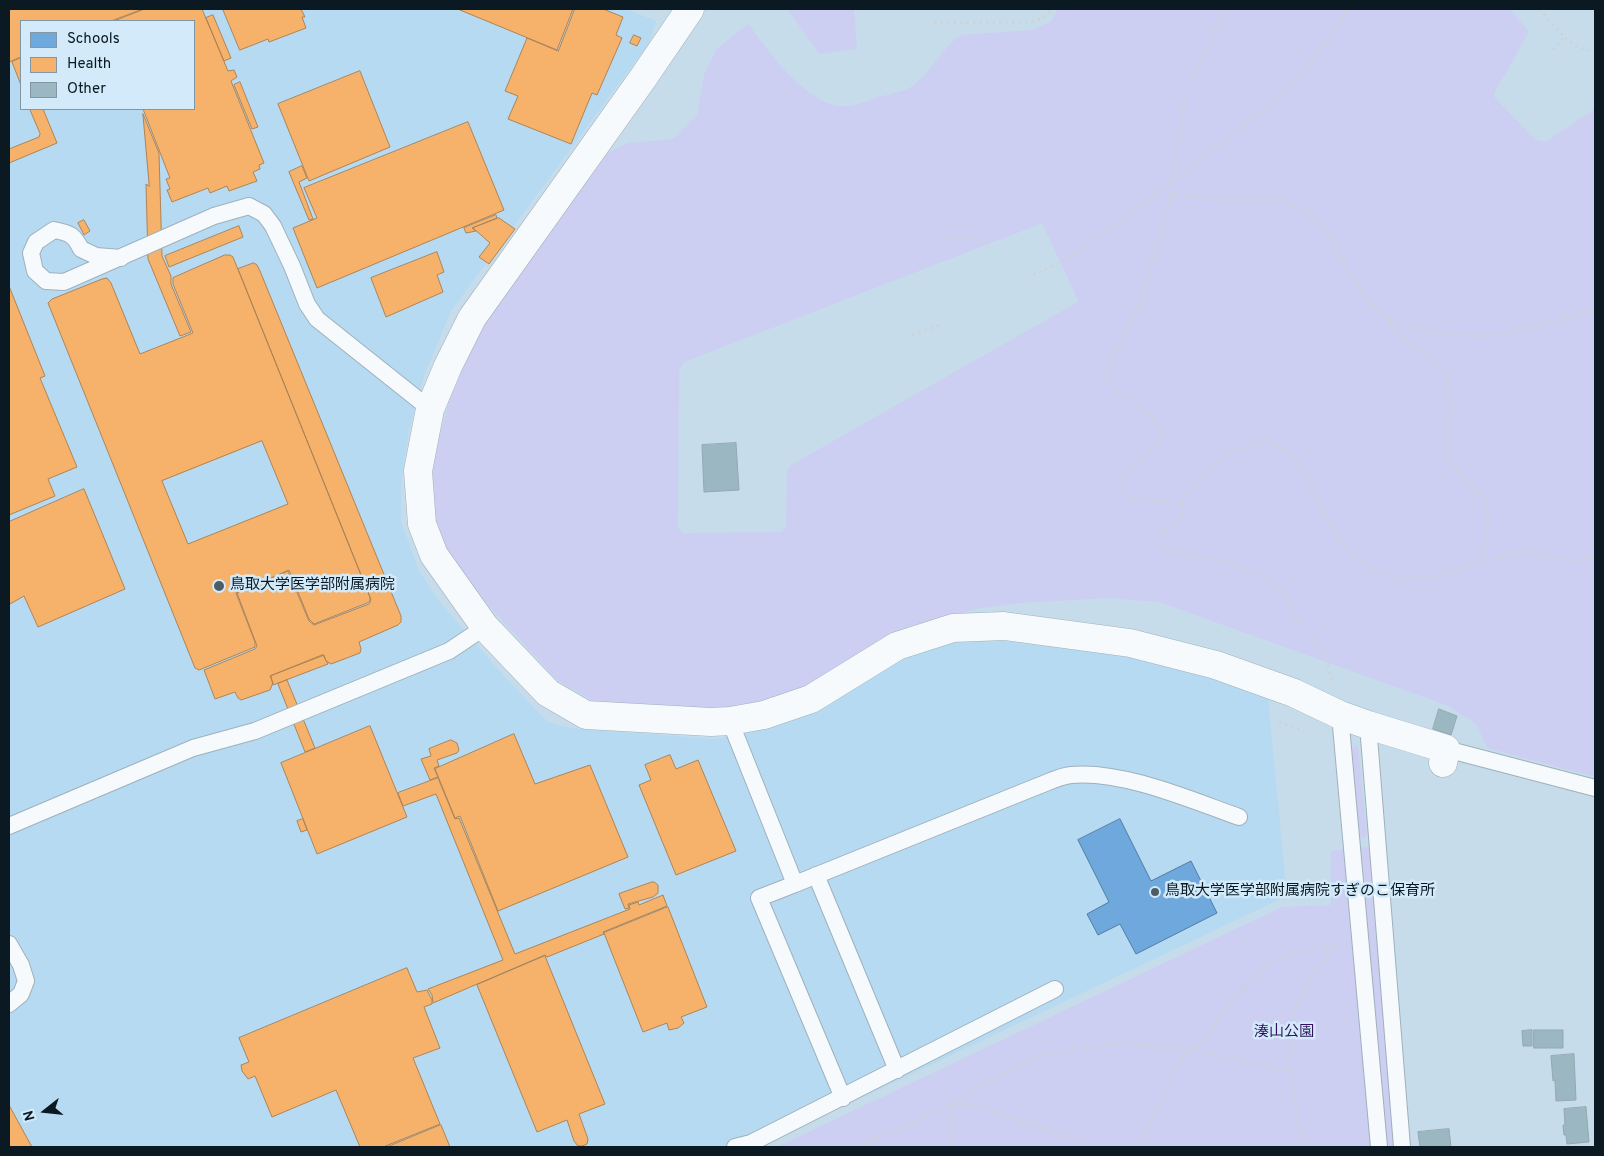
<!DOCTYPE html>
<meta charset="utf-8">
<style>
body{margin:0}
#map{position:relative;width:1604px;height:1156px;overflow:hidden;background:#c6dceb;font-family:Overpass,sans-serif}
canvas{display:block}
.frame{position:absolute;inset:0;border:10px solid #0a1922;pointer-events:none}
.legend{position:absolute;left:20px;top:20px;width:175px;height:90px;box-sizing:border-box;background:#d2eafa;border:1px solid #8296a4;margin:0;padding:6px 9px;list-style:none;font-size:15px;color:#0a1922}
.legend li{display:flex;align-items:center;gap:10px;height:25px}
.legend b{width:25px;border:1px solid #8296a4}
.north{position:absolute;left:20px;top:1086px;width:50px;height:50px;-webkit-text-stroke:4px #d2eafa;paint-order:stroke;rotate:254deg;font-size:14px;font-weight:700;line-height:20px;text-align:center;color:#0a1922}
.north::after{content:'';display:block;margin:auto;width:18px;height:22px;background:#0a1922;clip-path:polygon(50% 0,100% 100%,50% 72%,0 100%)}
</style>
<div id="map">
<canvas width="1604" height="1156"></canvas>
<div class="frame"></div>
<ul class="legend">
<li><b style="height:14px;background:#6fa8dc"></b>Schools</li>
<li><b style="height:14px;background:#f6b26b"></b>Health</li>
<li><b style="height:14px;background:#9bb7c2"></b>Other</li>
</ul>
<div class="north">N</div>
</div>
<script>
const ctx = document.querySelector('canvas').getContext('2d');
ctx.lineJoin = 'round';
function paint(path, color) { ctx.fillStyle = color; ctx.fill(path, 'evenodd'); }
function strokePath(path, color, width, dash) { ctx.strokeStyle = color; ctx.lineWidth = width; ctx.lineCap = dash ? 'butt' : 'round'; ctx.setLineDash(dash || []); ctx.stroke(path); }
function label(font, color, halo, rows, align = 'center') {
  ctx.font = font + ' Overpass,"Noto Sans JP",sans-serif'; ctx.lineWidth = 5; ctx.setLineDash([]); ctx.textBaseline = 'middle'; ctx.strokeStyle = halo; ctx.fillStyle = color; for (const [text, x, y, turn = 0] of rows) {
    ctx.save(); ctx.translate(x, y); ctx.rotate((+turn || 0) * Math.PI / 180); ctx.textAlign = isNaN(turn) ? turn : align; if (halo) ctx.strokeText(text, 0, 0); ctx.fillText(text, 0, 0); ctx.restore();
  }
}
paint(new Path2D(`
 M9 9H626L656 21 649 43 451 311 424 376 409 429 401 482V521L419 571 439 601 503 675 548 722 571 728 715 739 766 729 899 660 947 641 999 635 1108 646 1220 679 1268 698 1287 896 758 1147H9ZM21 21H194V109H21Z`), '#b6daf2');
paint(new Path2D(`
 M787 9H854L857 48 855 49 821 54 819 53Z
 M1058 9H1510L1528 31V34L1494 93 1495 98 1536 140 1545 142 1595 109V777L1487 748 1477 725 1449 706 1159 602 1108 598 1021 603 981 608 910 626 898 631 819 681 795 692 738 708 661 709 593 701 557 680 447 560 430 504 432 463 449 402 476 337 540 242 609 152 628 143 673 139 697 115 704 75 715 52 719 47 747 25 750 26C768 52 805 101 838 106 851 108 867 101 879 97 889 94 903 92 911 87 932 73 941 48 961 35L1033 30 1051 22ZM1040 224 1043 225 1078 300 1076 303 791 465 787 471 786 528 781 532 683 533 678 528 679 370 684 362Z
 M1355 746 1358 747 1367 835 1363 839 1359 836 1351 749Z
 M1383 845 1411 1147H777L1282 907 1331 905V851Z`), '#cccef2');
const schools = new Path2D(`
 M1120 819 1151 881 1191 861 1217 913 1136 954 1120 924 1098 935 1087 914 1109 902 1078 840Z`);
paint(schools, '#6fa8dc');
strokePath(schools, '#517da4', 1);
const health = new Path2D(`
 M9 9H143L111 21H21V57L9 62Z
 M145 9H202L228 71 234 70 237 77 231 81 264 163 259 165 260 169 253 172 257 181 229 191 227 186 210 193 208 188 172 202 167 190 170 189 166 179 170 178 143 109H194V21H114Z
 M223 9H301L305 17H302L306 28 269 42 268 39 240 50Z
 M461 9H573L557 50 460 10Z
 M575 9H603L623 17 616 35 622 38 597 95 592 93 571 144 508 119 518 96 505 91 527 38 558 51Z
 M213 15 231 58 224 61 206 18Z
 M634 35 641 38 637 46 630 43Z
 M21 58V85L12 62Z
 M360 71 390 147 309 181 278 104Z
 M240 82 258 127 252 129 234 85Z
 M30 109H43L57 143 9 163V149L39 137 40 134Z
 M143 114 159 153 162 256 171 276V284L191 332 180 336 148 259 146 184 149 186Z
 M468 122 504 210 317 288 293 228 317 218 304 188Z
 M302 166 307 178 299 182 313 219 309 220 289 172Z
 M496 215 497 218 472 228 476 231 466 233 464 228Z
 M499 218 515 229 489 264 479 257 490 243 473 228Z
 M84 220 90 231 84 235 78 223Z
 M239 226 243 237 169 267 165 256Z
 M437 252 444 272 437 275 443 292 386 317 371 278Z
 M225 255H230L233 257 370 597V601L367 603 314 624 309 619 289 570 236 593 255 642V647L199 670 195 668 48 303 52 299 102 279 107 278 111 283 140 354 193 333 173 284V278ZM262 441 288 504 188 544 162 481Z
 M254 263 257 265 260 271 401 616V622L398 625 359 642 361 649 360 653 331 664 326 661 324 655 270 676 273 683 270 690 241 700 238 698 235 692 215 699 204 670 255 649 257 646 237 593 288 571 309 621 314 625 369 604 371 600 238 269Z
 M9 286 45 376 40 378 77 467 48 479 55 496 9 515Z
 M84 489 125 589 38 627 24 596 10 604 9 601V522Z
 M323 655 328 664 273 685 271 676Z
 M287 680 315 748 305 752 278 684Z
 M370 726 407 817 317 854 281 763Z
 M514 734 535 784 590 765 628 857 498 911 460 816 455 818 435 769Z
 M451 740 457 743 459 750 457 753 437 760 439 766 434 768 438 777 430 780 421 759 431 756 429 749Z
 M670 755 676 769 698 760 736 851 676 875 639 785 651 780 645 765Z
 M438 778 455 819 459 818 515 954 630 909 629 905 638 902 639 905 663 895 667 906 603 932 604 934 547 957 545 955 433 1003 432 995 428 989 503 960 436 794 403 806 398 793Z
 M303 819 307 830 301 832 297 821Z
 M652 882H654L658 885V893L653 897 628 904 629 908 625 909 619 894Z
 M668 907 707 1007 681 1017 684 1023 678 1028 669 1030 667 1023 643 1032 604 933Z
 M545 956 605 1104 579 1114 588 1139 587 1144 582 1146H578L574 1141 567 1120 537 1132 477 985Z
 M407 968 417 992 427 990 432 1000V1004L424 1007 440 1048 413 1058 440 1124 383 1147H360L336 1090 272 1117 255 1076 248 1079 242 1071 241 1065 249 1062 239 1038Z
 M9 1105 32 1147H9Z
 M441 1125 450 1147H387Z`);
paint(health, '#f6b26b');
strokePath(health, '#af8455', 1);
const building = new Path2D(`
 M736 443 739 490 704 492 702 445Z
 M1439 709 1457 716 1451 735 1433 729Z
 M1532 1030V1046H1523L1522 1031Z
 M1534 1030H1563V1048H1534Z
 M1574 1054 1576 1100 1556 1101 1555 1080 1553 1081 1551 1056Z
 M1586 1107 1589 1142 1567 1144 1566 1135H1564L1563 1125H1565L1564 1109Z
 M1449 1129 1451 1147H1420L1418 1132Z`);
paint(building, '#9bb7c2');
strokePath(building, '#94a8b1', 1);
const service = new Path2D(`
 M121 258 96 256 81 249C74 235 70 233 54 230L36 242 31 253 35 271 46 281 64 282 214 216 249 206 264 214 273 226 292 266 307 304 317 319 430 409
 M1340 715 1379 1147
 M730 721 795 884 759 898 843 1098
 M1368 725 1402 1147
 M1446 749 1595 788
 M9 826 193 748 255 731 449 651 485 627
 M816 875 897 1070
 M795 884 1038 786C1049 782 1060 776 1071 775 1122 770 1191 800 1239 817
 M9 944 21 965 26 981 21 994 9 1004
 M735 1147 751 1143 1055 989`);
const minor = new Path2D(`
 M690 9 643 78 472 318 448 366 430 409 418 471 422 524 434 555 485 627 548 693 586 715 711 722 730 721 764 715 811 699 897 646 953 628 1004 626 1130 643 1216 665 1294 693 1340 715 1368 725 1446 749 1443 763`);
strokePath(service, '#9fb0bc', 18);
strokePath(minor, '#9fb0bc', 29);
strokePath(new Path2D(`
 M1539 9 1564 37 1575 46 1595 53
 M934 23 1032 22 1043 18 1052 9
 M1553 50 1564 37
 M1171 197 1195 196 1242 200 1281 199 1309 211 1334 241 1348 270 1365 296 1411 344 1446 374 1452 410 1447 431 1449 460 1485 499 1488 522 1483 561
 M939 239 963 237 981 240 989 248
 M1033 275 1057 264 1081 250C1118 222 1156 194 1193 165 1252 121 1312 75 1347 9
 M1388 320C1425 331 1455 337 1494 335L1595 311
 M912 335 942 324
 M1181 503 1135 500C1130 497 1127 495 1125 489 1124 486 1122 484 1122 481 1122 466 1174 448 1158 422L1111 386 1106 374 1108 364 1138 311 1171 197 1183 107 1194 72 1219 20 1222 9
 M1332 680 1324 652 1302 626 1284 593 1271 583 1242 568 1218 560 1166 551C1160 546 1159 539 1161 532L1178 522 1183 517 1181 503 1197 483 1226 454 1265 442 1274 443 1285 450 1295 460 1306 476 1343 547 1372 569 1399 579 1433 577 1518 552H1528L1573 561 1595 557
 M1279 722 1304 731
 M952 1105 954 1147
 M953 1105H974L1097 1147
 M861 1147 867 1142 952 1105 976 1088 1038 1056 1076 1049 1115 1043 1170 1048H1193L1290 1072
 M1140 1147 1153 1114 1178 1063 1208 1034 1227 1006 1250 981 1276 958 1310 948H1333
 M1305 1147 1298 1121 1290 1068 1293 1015 1308 981 1333 948 1339 945`), '#cdd4d8', 3, [2.5, 4]);
strokePath(service, '#f6fafc', 16);
strokePath(minor, '#f6fafc', 28);
for (const [x, y, r, color] of [
 [219,586,6,"#4c5d68"],
 [1155,892,5,"#4c5d68"]
]) { const dot = new Path2D(); dot.arc(x, y, r, 0, 2 * Math.PI); ctx.fillStyle = color; ctx.fill(dot); strokePath(dot, '#d2eafa', 2); }
label('15px', '#0a1922', '#d2eafa', [
 ["鳥取大学医学部附属病院",230,586],
 ["鳥取大学医学部附属病院すぎのこ保育所",1165,892]
], 'left');
label('15px', '#33115e', '#d2eafa', [
 ["湊山公園",1284,1033]
]);
</script>
